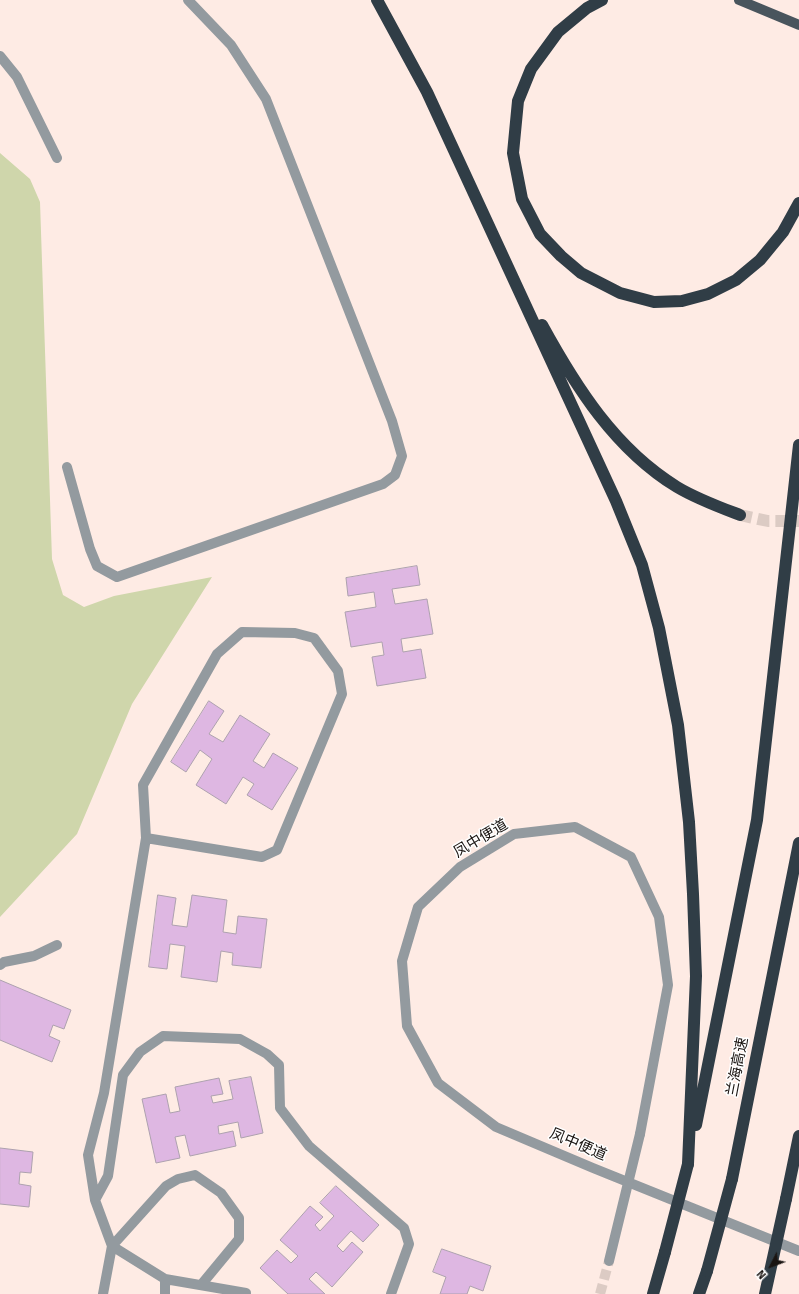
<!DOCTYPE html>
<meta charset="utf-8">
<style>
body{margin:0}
#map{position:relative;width:799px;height:1294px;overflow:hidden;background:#feebe4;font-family:Signika,sans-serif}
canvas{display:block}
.north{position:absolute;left:751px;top:1246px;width:40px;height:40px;-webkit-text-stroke:3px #fff;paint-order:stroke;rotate:228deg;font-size:11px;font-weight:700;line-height:16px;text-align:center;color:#1a1411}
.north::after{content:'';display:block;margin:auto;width:14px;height:18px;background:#1a1411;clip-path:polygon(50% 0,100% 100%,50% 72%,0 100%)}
</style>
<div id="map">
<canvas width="799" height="1294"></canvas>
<div class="north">N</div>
</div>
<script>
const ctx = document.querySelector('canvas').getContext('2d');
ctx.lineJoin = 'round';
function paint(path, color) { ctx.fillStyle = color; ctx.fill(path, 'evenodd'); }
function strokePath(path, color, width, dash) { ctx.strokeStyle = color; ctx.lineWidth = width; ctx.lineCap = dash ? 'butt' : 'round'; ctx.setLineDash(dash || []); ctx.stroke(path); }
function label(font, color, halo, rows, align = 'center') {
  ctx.font = font + ' Signika,"Noto Sans SC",sans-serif'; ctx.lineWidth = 3; ctx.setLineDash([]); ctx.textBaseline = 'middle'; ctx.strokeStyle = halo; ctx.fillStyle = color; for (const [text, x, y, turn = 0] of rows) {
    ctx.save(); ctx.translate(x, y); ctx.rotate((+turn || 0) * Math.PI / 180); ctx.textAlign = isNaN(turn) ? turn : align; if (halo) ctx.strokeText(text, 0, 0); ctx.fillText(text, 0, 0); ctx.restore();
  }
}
paint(new Path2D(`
 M0 153 30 179 40 202 52 559 63 595 84 607 114 596 212 577 132 704 77 834 0 917Z`), '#cfd6ab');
const building = new Path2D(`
 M417 566 420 585 392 589 395 604 427 599 433 634 401 639 403 652 421 649 426 678 377 686 372 657 384 655 382 642 351 647 345 612 376 607 374 592 348 596 346 578Z
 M209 701 224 711 209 734 223 742 240 715 270 734 253 761 264 768 273 753 298 768 272 810 247 795 254 784 243 777 226 804 196 785 212 759 200 750 186 772 171 762Z
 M158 895 176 898 172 925 187 927 192 895 227 900 223 932 236 934 238 916 267 919 261 968 232 965 233 953 221 951 217 982 181 977 185 946 170 944 167 969 149 967Z
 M0 980 71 1010 64 1029 53 1025 49 1036 60 1041 52 1062 0 1040Z
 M251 1077 263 1133 241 1138 238 1122 218 1126 219 1134 233 1131 236 1146 190 1156 185 1135 175 1137 180 1158 156 1163 142 1099 166 1094 170 1113 180 1111 175 1087 219 1078 223 1094 211 1096 213 1103 233 1099 229 1081Z
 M0 1148 33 1152 31 1173 20 1172 19 1184 31 1186 29 1207 0 1204Z
 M336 1186 379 1225 363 1242 351 1231 337 1246 343 1252 352 1242 363 1252 332 1287 316 1272 309 1279 325 1294H288L260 1268 277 1250 291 1263 298 1256 280 1240 310 1206 323 1217 315 1225 320 1231 334 1216 320 1203Z
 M442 1249 491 1266 483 1291 470 1286 467 1294H440L446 1277 433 1272Z`);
paint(building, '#deb7e2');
strokePath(building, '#ada1ae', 1);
strokePath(new Path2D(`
 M600 1294 609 1261`), '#dccbc4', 10, [10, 5]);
strokePath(new Path2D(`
 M740 515 768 521H799`), '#dccbc4', 12, [12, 6]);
strokePath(new Path2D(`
 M0 56 17 77 57 158
 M67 467 90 549 97 566 117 577 383 484 395 475 402 456 392 421 266 99 231 45 188 0`), '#939a9f', 10);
strokePath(new Path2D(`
 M146 838 262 857 277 850 342 694 338 671 314 638 295 633 242 632 217 654 143 785 146 838 104 1093 88 1155 95 1200 112 1246 165 1279 246 1293
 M0 965 4 962 34 956 57 945
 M640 1134 668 985 659 917 631 857 575 827 514 834 460 867 418 907 402 961 407 1026 438 1083 496 1127 593 1168 799 1251
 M95 1200 108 1176 123 1075 140 1052 163 1036 240 1039 267 1054 279 1065 280 1108 309 1146 404 1228 409 1244 391 1294
 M103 1294 112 1246 166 1186 178 1179 195 1175 221 1193 239 1218V1239L201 1285
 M165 1294V1279`), '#939a9f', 10);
strokePath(new Path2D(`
 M739 0 799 25`), '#49555d', 10);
strokePath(new Path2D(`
 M377 0 427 92 616 501 642 565 659 628 678 725 689 822 693 894 696 976 688 1164
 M602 0 587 8 558 32 531 69 518 101 513 153 522 199 540 234 561 256 581 273 620 293 654 302 682 301 708 294 736 280 760 260 783 232 799 203
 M542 325C576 387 615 449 677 487 697 499 719 507 740 515
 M696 1125 757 820 799 445
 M732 1179 799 843
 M786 1199 799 1136
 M653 1294 665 1252
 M699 1294 707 1271`), '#303d46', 12);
strokePath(new Path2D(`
 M609 1261 640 1134`), '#939a9f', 10);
strokePath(new Path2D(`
 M665 1252 688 1164
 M707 1271 732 1179
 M765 1294 786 1199`), '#303d46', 12);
label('15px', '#1a1411', '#fff', [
 ["凤中便道",481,839,-31],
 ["兰海高速",738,1067,-79],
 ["凤中便道",578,1145,23]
]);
</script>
